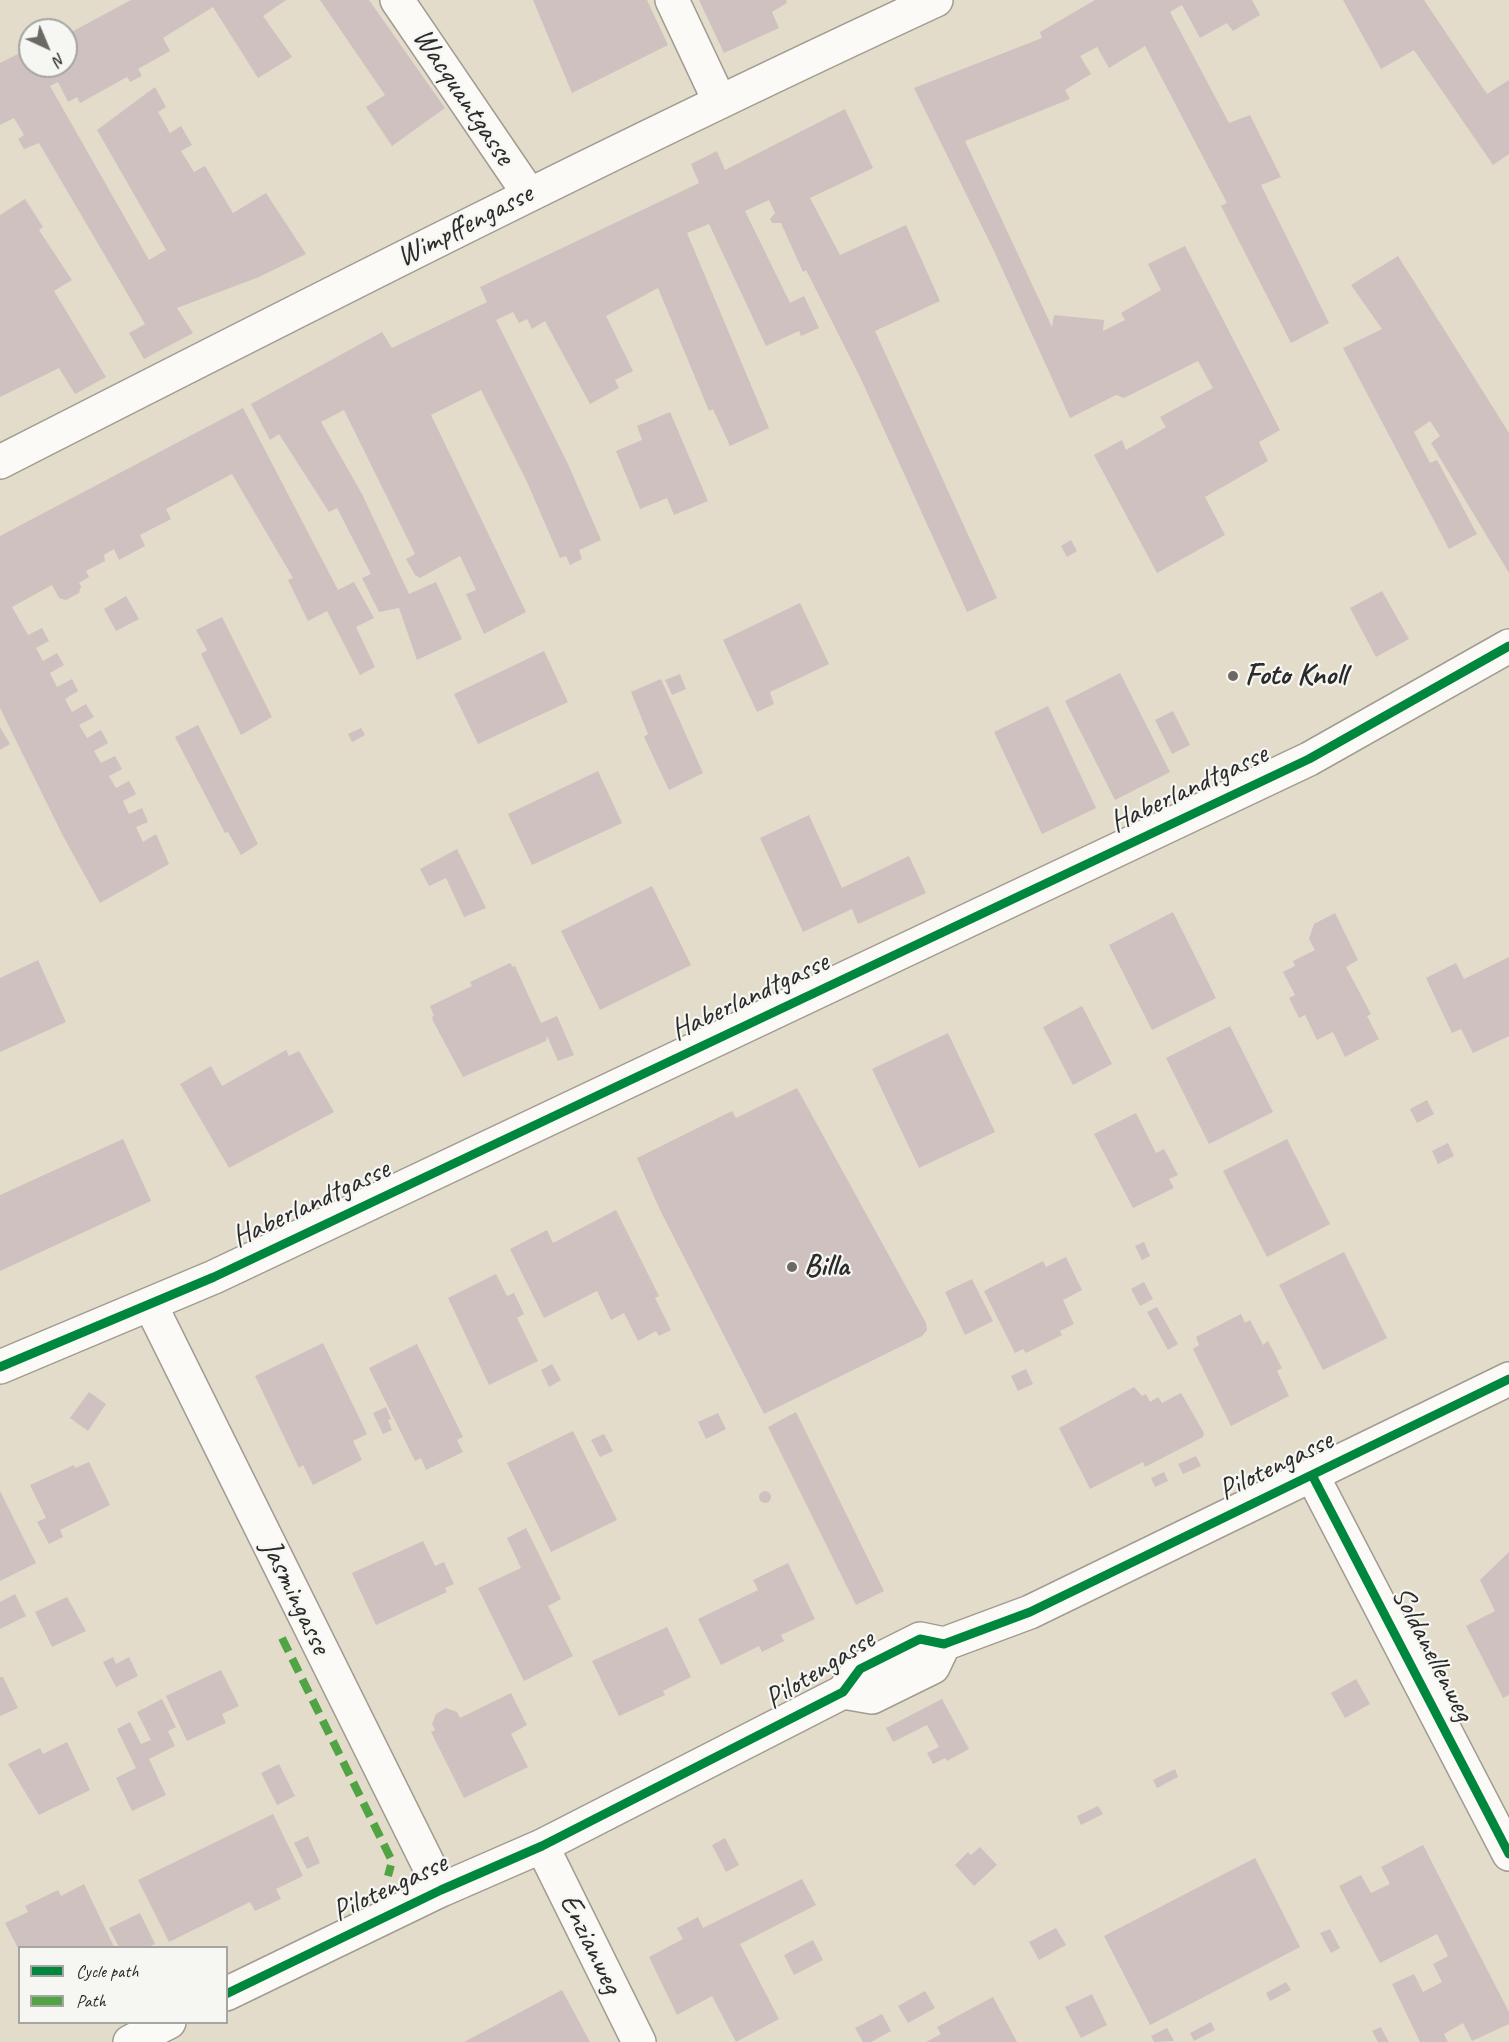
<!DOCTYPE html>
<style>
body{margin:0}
#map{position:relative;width:1509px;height:2042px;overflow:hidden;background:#e4dcca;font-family:Caveat,sans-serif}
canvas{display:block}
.legend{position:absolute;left:18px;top:1946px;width:210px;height:78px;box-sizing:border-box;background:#f6f6f2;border:2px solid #a5a5a2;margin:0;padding:8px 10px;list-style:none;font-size:18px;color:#2b2b2b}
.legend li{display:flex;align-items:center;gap:12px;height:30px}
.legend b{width:30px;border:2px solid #a5a5a2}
.north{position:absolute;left:18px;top:18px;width:60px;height:60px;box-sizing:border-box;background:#f6f6f2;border:2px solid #a5a5a2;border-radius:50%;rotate:136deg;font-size:16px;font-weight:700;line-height:24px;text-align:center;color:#2b2b2b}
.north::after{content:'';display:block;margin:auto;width:21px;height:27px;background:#6c6963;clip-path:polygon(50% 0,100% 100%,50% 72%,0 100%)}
</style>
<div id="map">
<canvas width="1509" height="2042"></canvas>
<ul class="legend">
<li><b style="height:8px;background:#00873e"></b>Cycle path</li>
<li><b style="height:8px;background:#51a443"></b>Path</li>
</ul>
<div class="north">N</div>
</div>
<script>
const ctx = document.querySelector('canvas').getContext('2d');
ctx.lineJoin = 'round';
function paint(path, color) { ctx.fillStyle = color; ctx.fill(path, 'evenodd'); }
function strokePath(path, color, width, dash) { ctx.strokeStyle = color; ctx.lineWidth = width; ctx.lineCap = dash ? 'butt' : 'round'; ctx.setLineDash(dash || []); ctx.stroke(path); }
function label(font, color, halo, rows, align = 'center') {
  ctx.font = font + ' Caveat,sans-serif'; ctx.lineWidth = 4.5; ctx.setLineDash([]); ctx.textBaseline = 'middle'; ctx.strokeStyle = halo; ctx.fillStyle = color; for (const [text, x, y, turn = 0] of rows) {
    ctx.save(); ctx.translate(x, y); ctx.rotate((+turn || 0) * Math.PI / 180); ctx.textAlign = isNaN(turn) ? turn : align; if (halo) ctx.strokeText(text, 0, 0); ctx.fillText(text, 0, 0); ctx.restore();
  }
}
paint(new Path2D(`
 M131 0H286L263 16 292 57 258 78 213 7 163 38 170 51 138 69 142 76 130 82 127 77 80 103 77 97 68 102 58 82 50 86 149 260 166 250 97 130 155 87 166 107 158 112 170 133 181 126 192 145 181 151 194 172 205 166 233 213 266 193 306 254 259 277 177 308 193 333 144 359 129 333 145 324 39 143 24 149 18 139 24 135 14 118 0 125V63L30 48V66H66V35Z
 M320 0H369L445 108 392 146 366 107 385 95Z
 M533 0H647L668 45 572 93Z
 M699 0H786L787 3 772 12 779 28 724 53Z
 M1095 0H1252L1260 15 1233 31 1227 23 1200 38 1182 5 1170 12 1229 123 1250 115 1281 177 1261 185 1329 323 1291 343 1221 206 1227 203 1145 46 1109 68 1097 47 1080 56 1091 74 1065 90 1070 99 965 141 1052 327 1054 315 1104 320 1103 331 1125 320 1121 313 1161 290 1148 264 1185 246 1280 430 1259 442 1268 461 1205 497 1225 535 1157 573 1094 455 1122 440 1126 450 1166 427 1160 417 1213 388 1198 361 1124 398 1116 395 1070 418 994 251 914 88 1042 38 1040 32Z
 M1343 0H1424L1487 94 1509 80V154L1493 165 1414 50 1381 69Z
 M845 109 873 168 810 198 840 255 906 225 940 301 875 331 997 598 967 612 860 377 806 270 803 272 781 223H772L770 219 775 213 769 200 745 211 790 303 804 296 819 328 801 336 799 331 766 346 709 224 687 233 769 428 730 446 713 409 709 411 658 288 606 316 633 371 615 380 619 388 590 404 545 321 532 329 527 319 519 323 513 312 496 320 568 464 601 540 579 550 582 559 570 565 566 556 560 558 527 482 481 390 431 415 526 612 484 634 466 594 476 590 460 556 420 578 415 575 406 559 415 554 344 410 321 422 362 494 409 594 436 582 462 639 417 660 399 608 379 612 362 578 371 574 337 508 329 512 279 434 270 440 251 404 382 332 392 348 487 302 480 287 699 183 691 164 717 151 725 170Z
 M25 199 43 227 39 230 72 280 54 291 106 377 75 394 59 368 0 397V215Z
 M1398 256 1509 433V573L1431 443 1440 436 1430 421 1414 432 1430 463 1437 460 1477 534 1449 549 1343 348 1382 329 1351 285Z
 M243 408 338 590 354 582 374 618 356 627 375 667 360 675 327 611 308 621 288 580 293 578 232 474 166 509 171 519 140 535 145 546 119 560 114 549 104 555 105 561 86 571 89 577 79 583 81 586 79 593 66 600 59 598 52 585 12 607 28 635 42 628 49 641 36 648 43 661 57 653 64 665 50 673 57 687 72 679 78 691 65 699 72 712 86 704 94 717 79 725 87 738 101 730 108 743 94 751 101 763 115 756 122 769 109 776 116 788 129 781 136 794 123 801 129 814 142 808 148 822 136 827 143 842 156 834 169 864 100 903 63 836 0 708V536Z
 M670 412 708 501 674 515 667 498 640 509 616 451 642 440 637 426Z
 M1071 540 1077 551 1067 557 1061 546Z
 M1382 591 1409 639 1376 657 1350 608Z
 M126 596 139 619 116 631 104 609Z
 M800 603 829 664 770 692 774 704 757 712 723 640Z
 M222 617 272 717 241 735 201 654 207 650 196 630Z
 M544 651 568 702 478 744 454 694Z
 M1120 673 1170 772 1115 800 1065 701Z
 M680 674 686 689 672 695 665 680Z
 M661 679 703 773 669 790 644 737 648 734 631 692Z
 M1048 706 1096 808 1042 834 994 732Z
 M1173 711 1190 745 1172 754 1155 720Z
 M198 725 258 844 241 855 228 832 225 833 175 737Z
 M0 727 10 744 0 750Z
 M361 728 365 735 352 742 348 734Z
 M598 771 622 823 532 865 508 814Z
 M809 815 842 888 909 856 926 893 858 924 852 909 803 932 760 838Z
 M457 849 486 908 464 917 446 878 429 886 420 869Z
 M652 886 691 965 600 1010 561 931Z
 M1173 912 1216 998 1152 1030 1109 945Z
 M1335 913 1358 960 1346 967 1371 1014 1367 1016 1379 1039 1345 1057 1333 1032 1317 1040 1305 1015 1299 1018 1289 998 1295 995 1283 972 1295 966 1293 961 1315 950 1309 939 1314 924Z
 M1509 957V1036L1473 1053 1461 1029 1452 1033 1426 978 1456 963 1464 979Z
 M38 960 66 1022 0 1052V978Z
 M510 963 513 967 515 966 541 1023 557 1016 574 1055 558 1061 547 1036 546 1041 463 1077 433 1021 432 1017 434 1016 430 1006 472 986 470 982Z
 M1082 1006 1112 1064 1073 1085 1043 1027Z
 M1230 1026 1273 1112 1209 1144 1166 1058Z
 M948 1033 995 1132 919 1168 872 1069Z
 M286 1050 289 1056 299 1051 334 1112 229 1168 180 1084 211 1066 222 1086Z
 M797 1088 926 1323 927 1330 922 1336 764 1414 660 1210 637 1158 732 1111 736 1118Z
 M1427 1100 1434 1114 1417 1123 1410 1109Z
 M1136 1113 1156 1153 1164 1149 1178 1175 1169 1179 1174 1188 1133 1208 1094 1134Z
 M123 1139 151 1201 0 1271V1195Z
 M1287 1139 1330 1224 1267 1257 1223 1171Z
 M1448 1143 1454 1156 1438 1164 1432 1151Z
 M616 1210 659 1296 655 1298 671 1330 659 1336 656 1331 638 1341 624 1313 611 1320 597 1291 544 1318 510 1249 547 1230 553 1243Z
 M1144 1242 1150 1256 1142 1260 1135 1246Z
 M1344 1252 1387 1338 1323 1370 1279 1285Z
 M1066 1257 1082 1290 1063 1300 1074 1324 1060 1331 1062 1335 1026 1353 1023 1349 1015 1353 984 1291 1043 1261 1046 1267Z
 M496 1274 507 1296 514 1293 524 1314 517 1318 538 1361 489 1385 448 1298Z
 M972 1279 993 1321 965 1335 945 1292Z
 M1144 1282 1153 1299 1140 1306 1131 1289Z
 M1157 1307 1178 1344 1168 1350 1147 1312Z
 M1241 1314 1245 1323 1250 1320 1263 1345 1268 1341 1282 1368 1277 1371 1289 1396 1231 1426 1193 1349 1199 1345 1196 1337Z
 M323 1343 367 1434 353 1441 362 1460 313 1485 303 1465 299 1468 255 1376Z
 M417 1344 463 1437 457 1440 463 1452 426 1470 421 1458 415 1461 369 1368Z
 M552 1364 561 1380 549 1387 541 1370Z
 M1026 1369 1033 1384 1018 1391 1011 1376Z
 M1134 1387 1142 1396 1146 1394 1150 1402 1158 1397 1162 1403 1181 1393 1204 1433 1203 1437 1145 1467 1143 1462 1090 1489 1059 1428Z
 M89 1392 106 1404 88 1431 70 1418Z
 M386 1407 391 1419 388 1420 392 1430 383 1434 373 1413Z
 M796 1412 884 1591 856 1605 768 1427Z
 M718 1413 726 1429 706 1439 698 1422Z
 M573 1431 617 1520 551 1552 507 1463Z
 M604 1434 613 1451 600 1457 591 1440Z
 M1196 1456 1201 1466 1183 1474 1178 1464Z
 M89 1462 110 1505 60 1530 63 1537 49 1544 37 1522 46 1518 30 1485 74 1465 75 1468Z
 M1164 1472 1168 1481 1155 1487 1151 1478Z
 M759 1497a6 6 0 1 1 12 0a6 6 0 1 1-12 0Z
 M0 1491 36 1563 0 1581Z
 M526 1528 561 1599 548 1606 573 1656 524 1681 478 1588 521 1568 507 1538Z
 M423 1541 435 1566 444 1562 454 1584 445 1588 447 1592 376 1625 352 1573Z
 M1509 1552V1695L1503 1698 1466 1626 1495 1611 1480 1580Z
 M788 1563 815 1619 781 1635 784 1641 762 1652 759 1646 721 1665 698 1619 758 1590 753 1580Z
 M15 1594 26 1616 0 1629V1602Z
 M67 1597 86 1631 52 1647 35 1612Z
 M667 1627 691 1677 663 1691 665 1695 619 1716 592 1661Z
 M113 1657 116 1664 129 1657 138 1676 116 1687 103 1662Z
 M221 1670 239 1706 222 1714 226 1723 187 1741 166 1696Z
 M0 1677H3L18 1708 0 1716Z
 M1356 1679 1370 1704 1345 1718 1331 1693Z
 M511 1693 527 1725 511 1734 528 1767 464 1798 431 1732 435 1730 432 1724 436 1714 446 1708 457 1712 460 1718Z
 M162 1699 176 1727 168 1731 175 1746 149 1759 166 1795 132 1811 116 1778 136 1768 117 1729 130 1722 141 1744 151 1740 137 1712Z
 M942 1699 969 1749 947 1761 945 1758 933 1764 927 1753 939 1747 927 1725 893 1742 886 1728Z
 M67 1742 90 1790 39 1815 8 1764 40 1748 43 1754Z
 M279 1764 295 1796 277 1805 261 1773Z
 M1175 1769 1178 1777 1157 1788 1153 1780Z
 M1098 1806 1103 1814 1081 1825 1077 1816Z
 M273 1814 303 1876 276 1889 281 1899 255 1911 250 1902 169 1942 138 1880Z
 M308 1836 320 1863 307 1869 294 1843Z
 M725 1838 739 1865 726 1872 712 1845Z
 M1423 1845 1509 2012V2024L1472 2041 1463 2023 1444 2034 1448 2042H1420L1392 1984 1414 1974 1423 1992 1442 1982 1433 1964 1448 1956 1437 1934 1380 1963 1339 1886 1361 1875 1371 1893 1390 1884 1381 1867Z
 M980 1847 997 1865 974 1886 955 1865 968 1852 971 1855Z
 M1255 1858 1300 1947 1150 2025 1104 1936Z
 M802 1879 816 1905 740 1944 779 2019 736 2042 712 1996 677 2015 649 1957 683 1939 677 1928 698 1917 703 1928Z
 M84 1884 114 1947H20V1952L5 1923 28 1912 25 1906 58 1890 61 1896Z
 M140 1913 155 1944 148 1947H119L109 1928Z
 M1056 1928 1066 1945 1039 1960 1029 1942Z
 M1330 1929 1340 1948 1331 1953 1320 1933Z
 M813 1940 823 1960 794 1975 784 1955Z
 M1286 1982 1291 1990 1270 2001 1266 1993Z
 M562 1990 590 2042H464Z
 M925 1991 935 2008 908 2023 898 2006Z
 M1092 1994 1107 2025 1081 2038 1065 2007Z
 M993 1997 1017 2042H926L941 2034 937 2027Z
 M882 2014 891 2031 871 2042H863L855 2028Z
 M1211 2022 1215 2030 1194 2041 1190 2033Z
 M1381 2027 1386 2037 1389 2042H1378L1372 2031Z
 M1167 2028 1174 2041 1154 2042 1151 2036Z`), '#cec1c0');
const minor = new Path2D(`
 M397 0 529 194
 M672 0 719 100
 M0 462C310 304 620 146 936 0
 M150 1304 441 1890
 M0 1367 214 1277 1309 759 1509 646
 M1312 1475 1509 1854
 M843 1692 872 1697 933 1667 944 1644
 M542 1846 639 2042
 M226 1994 441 1890 542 1846 843 1692 860 1669 920 1639 944 1644 1030 1612 1509 1379
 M130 2042 169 2022`);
strokePath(minor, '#a19c92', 36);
strokePath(minor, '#fbfaf7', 33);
strokePath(new Path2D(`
 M282 1638 392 1861 388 1876`), '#51a443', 8, [15, 8]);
strokePath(new Path2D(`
 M0 1367 214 1277 1309 759 1509 646
 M1312 1475 1509 1854
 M226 1994 441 1890 542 1846 843 1692 860 1669 920 1639 944 1644 1030 1612 1509 1379`), '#00873e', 9);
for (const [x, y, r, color] of [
 [1233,676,6,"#6c6963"],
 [792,1267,6,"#6c6963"]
]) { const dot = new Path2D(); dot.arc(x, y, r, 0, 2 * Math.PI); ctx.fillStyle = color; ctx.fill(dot); strokePath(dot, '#f6f6f2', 2); }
label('30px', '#2b2b2b', '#f6f6f2', [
 ["Wacquantgasse",463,97,56],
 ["Wimpffengasse",465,226,-27],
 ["Haberlandtgasse",1189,789,-25],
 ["Haberlandtgasse",750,997,-25],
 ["Haberlandtgasse",311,1204,-25],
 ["Pilotengasse",1276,1466,-26],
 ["Jasmingasse",295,1597,64],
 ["Soldanellenweg",1432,1654,63],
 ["Pilotengasse",820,1670,-32],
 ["Pilotengasse",390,1888,-25],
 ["Enzianweg",590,1944,64]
]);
label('bold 30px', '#2b2b2b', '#f6f6f2', [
 ["Foto Knoll",1245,676],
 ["Billa",804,1267]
], 'left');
</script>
